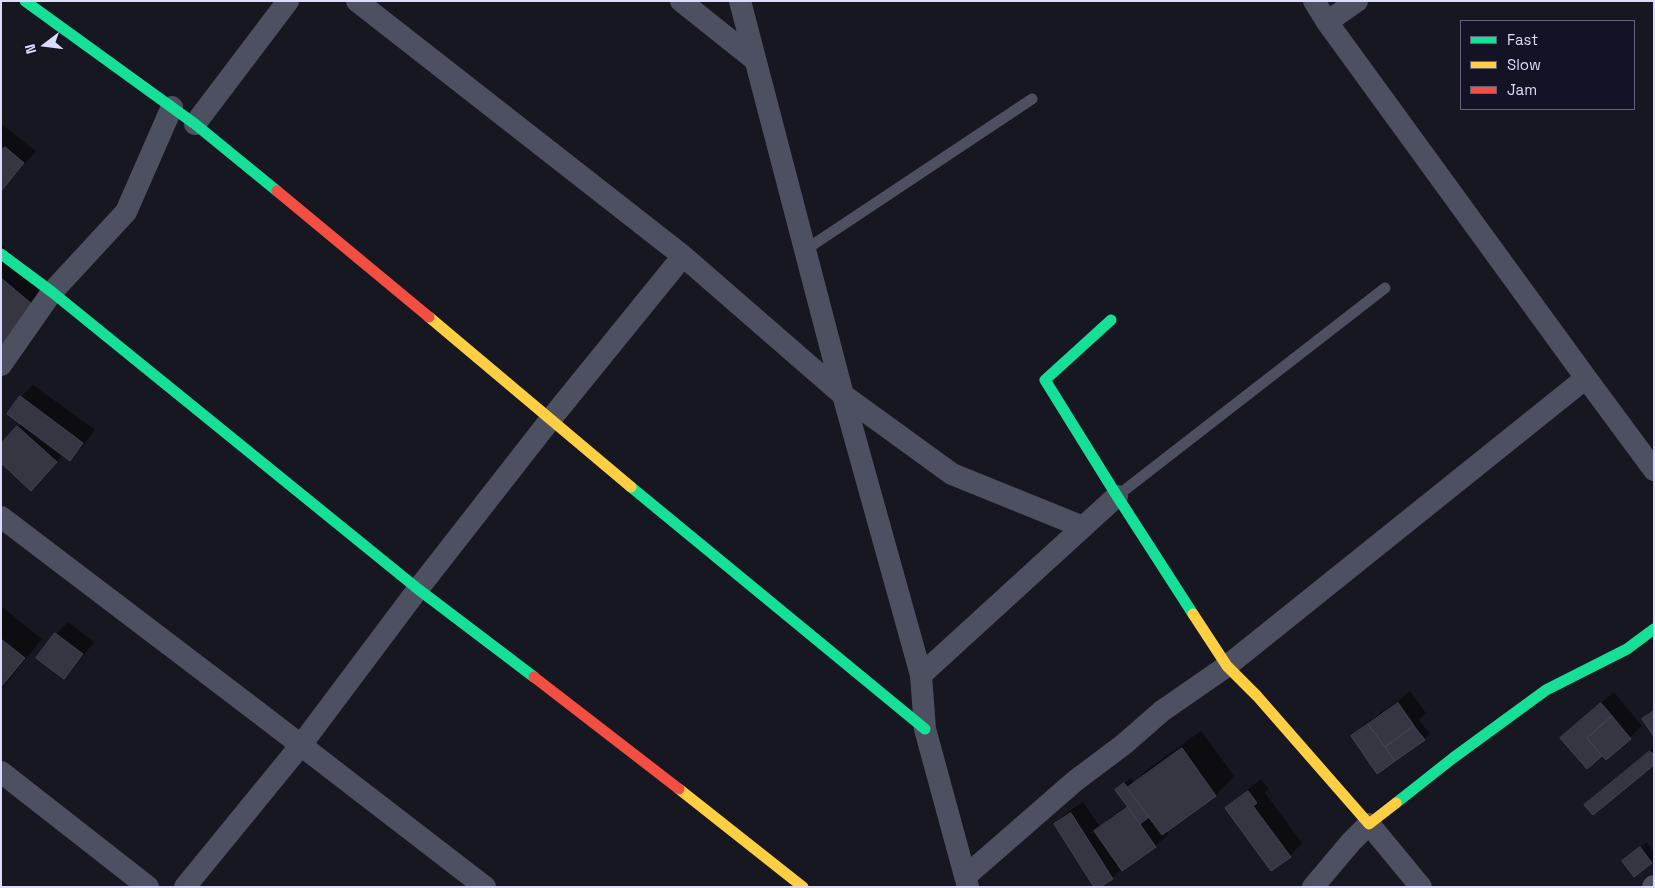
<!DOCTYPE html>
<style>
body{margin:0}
#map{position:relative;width:1655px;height:888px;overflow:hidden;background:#171721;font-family:"Space Grotesk",sans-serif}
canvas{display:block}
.frame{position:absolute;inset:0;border:2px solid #dbddfa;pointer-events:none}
.legend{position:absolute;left:1460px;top:20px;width:175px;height:90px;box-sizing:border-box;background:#131325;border:1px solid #63647a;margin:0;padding:6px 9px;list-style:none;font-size:15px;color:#dbddfa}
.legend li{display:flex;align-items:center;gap:10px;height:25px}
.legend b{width:25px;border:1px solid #63647a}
.north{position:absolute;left:20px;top:20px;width:50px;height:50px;-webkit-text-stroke:4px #131325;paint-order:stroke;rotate:255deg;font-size:14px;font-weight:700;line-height:20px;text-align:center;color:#dbddfa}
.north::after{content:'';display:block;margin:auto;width:18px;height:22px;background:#dbddfa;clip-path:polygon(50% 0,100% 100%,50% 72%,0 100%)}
</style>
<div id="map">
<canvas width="1655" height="888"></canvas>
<div class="frame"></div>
<ul class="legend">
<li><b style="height:6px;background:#16e098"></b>Fast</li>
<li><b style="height:6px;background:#ffcf43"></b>Slow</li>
<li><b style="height:6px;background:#f24e42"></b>Jam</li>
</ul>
<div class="north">N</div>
</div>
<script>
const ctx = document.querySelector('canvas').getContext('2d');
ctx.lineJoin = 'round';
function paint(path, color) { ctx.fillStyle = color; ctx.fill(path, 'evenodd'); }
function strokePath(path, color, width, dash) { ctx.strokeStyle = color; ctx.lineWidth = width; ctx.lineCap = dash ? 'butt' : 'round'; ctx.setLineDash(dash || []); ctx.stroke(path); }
paint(new Path2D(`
 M1 124 36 151 1 191Z
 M1 245 51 286 1 347Z
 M33 385 95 430 82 447 70 459 63 454 44 477 1 446 22 423 21 397Z
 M1 606 42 639 1 690Z
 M68 622 94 642 76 665 64 678 56 634Z
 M1410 691 1426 713 1419 720 1430 734 1424 739 1377 772 1352 736 1365 724 1396 702 1412 725H1415L1398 701Z
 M1614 692 1642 726 1606 759 1602 754 1587 767 1562 738Z
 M1201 731 1234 776 1216 795 1166 831 1168 834 1156 846 1123 870 1122 868 1112 878 1056 824 1068 812 1083 802 1100 827 1108 819 1128 805 1123 784 1131 778 1134 783 1147 770Z
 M1654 747V764L1586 805 1598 792Z
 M1261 779 1269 789 1265 793 1302 843 1290 856 1226 808 1239 796Z
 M1647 842 1654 852V860L1651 863 1624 861Z`), '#0007');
const building = new Path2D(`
 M5 147 24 163 1 191V151Z
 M1 278 33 305 1 345Z
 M20 396 83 443 70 461 7 414Z
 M17 426 57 462 31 491 1 463V444Z
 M55 633 83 654 64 679 36 658Z
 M1 639 25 658 1 687Z
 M1398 703 1414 726 1385 747 1368 724Z
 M1601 703 1612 716 1587 738 1602 756 1587 769 1560 738Z
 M1654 711V737L1642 719Z
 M1612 716 1631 739 1606 760 1587 738Z
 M1368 724 1395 761 1377 774 1351 736Z
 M1414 726 1425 740 1395 761 1385 747Z
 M1182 748 1216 796 1162 835 1127 788Z
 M1650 751 1654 755V765L1593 815 1584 805Z
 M1124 783 1149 817 1140 824 1115 790Z
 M1248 791 1257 803 1253 806 1291 857 1271 871 1225 808Z
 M1128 807 1156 847 1122 871 1094 831Z
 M1071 813 1113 879 1100 887H1094L1054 824Z
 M1640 847 1652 863 1634 877 1622 861Z`);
paint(building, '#353642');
strokePath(building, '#434353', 1);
strokePath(new Path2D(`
 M805 250 1032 99
 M1117 496 1385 288`), '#4d5060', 11);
strokePath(new Path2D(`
 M357 1 683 256 843 395 952 474 1083 527
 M681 1 755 60
 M740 1 843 395 921 675 925 729 968 887
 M1314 1 1327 22 1586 378 1654 470
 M1327 22 1357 1
 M195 124 288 1
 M1 365 52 292 126 212 172 107
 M1 517 263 716 485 887
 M921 675 1117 496
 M1 772 148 887
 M966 876 1075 781 1123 745 1162 711 1227 666 1586 378
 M185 887 301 745 418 589 550 420 683 256
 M1313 887 1351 842 1369 824 1421 887
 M1653 887 1654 886`), '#4d5060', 22);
strokePath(new Path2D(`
 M25 1 195 124 277 191
 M1 254 52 292 418 589 534 677
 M1111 320 1045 380 1117 496 1193 614
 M631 487 925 729
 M1396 803 1453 758 1546 690 1627 649 1654 629`), '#16e098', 11);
strokePath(new Path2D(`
 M429 317 631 487
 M1193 614 1227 666 1257 696 1369 824 1396 803
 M679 789 803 887`), '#ffcf43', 11);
strokePath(new Path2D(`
 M277 191 429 317
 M534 677 679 789`), '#f24e42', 11);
</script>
